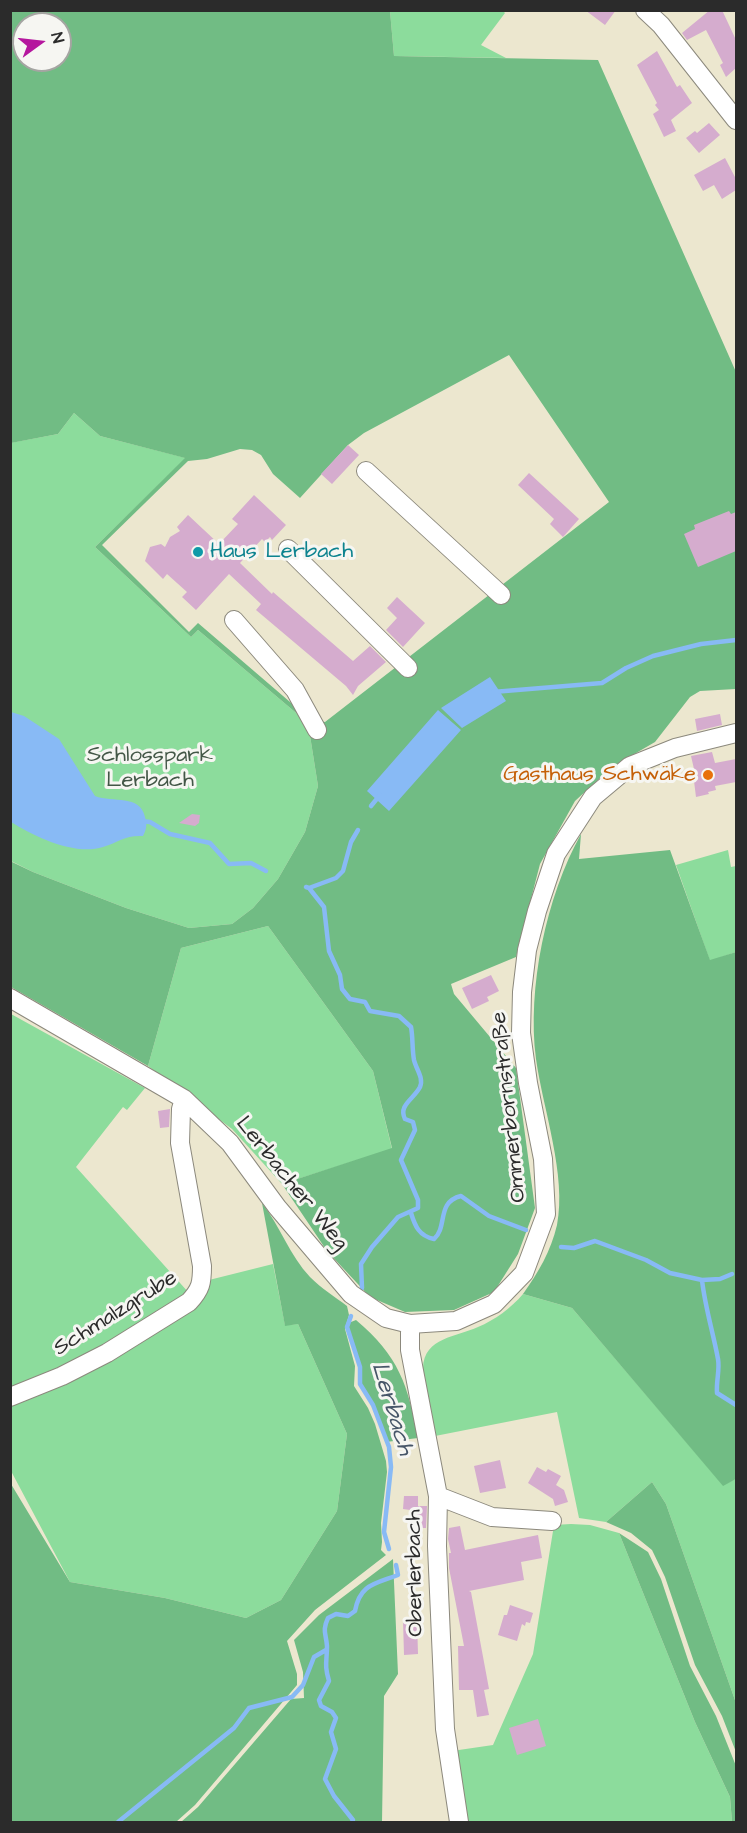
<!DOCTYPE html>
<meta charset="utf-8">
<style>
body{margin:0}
#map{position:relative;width:747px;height:1833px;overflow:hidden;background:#ece7cf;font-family:"Architects Daughter",sans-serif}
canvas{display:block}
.frame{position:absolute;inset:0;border:12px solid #2b2b2b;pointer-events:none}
.north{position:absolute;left:12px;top:12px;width:60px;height:60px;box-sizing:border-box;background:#f6f6f2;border:2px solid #a5a5a2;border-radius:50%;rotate:75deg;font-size:16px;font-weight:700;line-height:24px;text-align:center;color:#2b2b2b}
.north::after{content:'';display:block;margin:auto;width:21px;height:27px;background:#b5179e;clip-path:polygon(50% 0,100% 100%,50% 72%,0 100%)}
</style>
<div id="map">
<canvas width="747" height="1833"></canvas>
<div class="frame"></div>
<div class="north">N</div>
</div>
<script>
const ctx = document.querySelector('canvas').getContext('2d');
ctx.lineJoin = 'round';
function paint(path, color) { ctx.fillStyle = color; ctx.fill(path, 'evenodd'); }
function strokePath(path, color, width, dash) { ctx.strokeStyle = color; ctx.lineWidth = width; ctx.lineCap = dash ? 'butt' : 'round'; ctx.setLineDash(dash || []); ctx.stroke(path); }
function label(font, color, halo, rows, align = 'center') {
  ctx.font = font + ' "Architects Daughter",sans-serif'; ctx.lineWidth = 6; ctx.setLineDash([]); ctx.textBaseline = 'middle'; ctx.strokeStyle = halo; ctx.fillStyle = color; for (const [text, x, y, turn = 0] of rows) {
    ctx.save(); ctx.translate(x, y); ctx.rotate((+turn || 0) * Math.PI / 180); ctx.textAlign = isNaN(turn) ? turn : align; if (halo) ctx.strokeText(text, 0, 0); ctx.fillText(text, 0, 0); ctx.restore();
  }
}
paint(new Path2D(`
 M390 11H503L505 13 481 45 506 58 394 56Z
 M74 413 100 436 186 458 95 547 191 637 198 630 308 723 318 786 305 832 278 879 253 908 232 924 189 928 126 908 33 872 11 861 10 443 58 434Z
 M728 850 731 867 736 866V952L710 961 676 865Z
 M268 926 373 1071 392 1149 282 1184 232 1129 148 1066 181 948Z
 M11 1014 145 1088 127 1110 123 1107 76 1167 189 1293 103 1352 11 1393Z
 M273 1264 285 1325 298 1324 347 1434 337 1511 281 1600 246 1618 165 1598 70 1582 11 1471 10 1403 209 1280Z
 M523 1294 572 1308 723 1485 736 1479V1703L666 1504 652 1482 606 1522 579 1518 557 1412 430 1437C428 1415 422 1390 423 1368 424 1337 457 1337 478 1327 495 1320 511 1308 523 1294Z
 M571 1524 590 1525 619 1533 695 1722 730 1797 732 1822H468L452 1751 493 1745 533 1654 554 1525Z`), '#8cdc9c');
paint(new Path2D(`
 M11 11H390L394 56 598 60 736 372V689L700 691 690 697 655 742 612 767 575 801 540 864 516 957 451 984 454 994 516 1068 535 1208 518 1254 494 1292 454 1310 405 1312 370 1297 327 1251 282 1184 392 1148 373 1071 268 926 181 948 148 1066 11 987 10 861 33 872 126 908 189 928 232 924 253 908 278 879 305 832 318 786 308 723 198 630 191 637 95 547 185 458 100 436 74 413 58 434 11 443ZM24 24H60V60H24ZM509 355 609 502 325 722 311 720 198 623 189 632 102 545 188 461 207 459 240 449 252 450 261 455 273 474 300 498 348 445 364 433Z
 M581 834 579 859 670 850 710 960 736 952V1479L723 1486 572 1308 523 1294C538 1273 551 1251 557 1225 567 1176 543 1109 536 1059 527 988 546 897 581 834Z
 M262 1203C280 1226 290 1256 310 1277 321 1288 335 1297 347 1306L349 1315 345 1329 355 1366 354 1386 368 1408 375 1424 386 1461 387 1472 381 1523 382 1542 381 1550 386 1555 315 1610 287 1641 297 1674V1685L195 1805 176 1822H11V1484L70 1582 165 1598 246 1618 281 1600 337 1511 347 1434 298 1324 285 1326Z
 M350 1319 351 1322 356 1320C399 1356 408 1385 418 1438L386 1442 373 1406 360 1386 359 1363 347 1329Z
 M652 1482 666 1504 736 1703V1752L722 1716 695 1665 665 1577 652 1550 631 1533 606 1522Z
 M619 1533 648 1552 661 1579 690 1666 716 1716 736 1766V1822H732L730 1797 695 1722Z
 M393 1559 398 1674 384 1696 382 1822H181L198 1807 291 1699 304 1698 303 1672 294 1640 319 1615Z`), '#71bc84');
paint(new Path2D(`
 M490 677 506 701 462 728 441 708Z
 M438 710 461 730 389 811 367 791Z
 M11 712 24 716 59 739 95 796C113 803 140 794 145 817 147 825 147 828 143 836 125 835 119 842 103 847 75 856 35 837 11 822Z`), '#88baf5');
strokePath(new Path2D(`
 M493 692 602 683 626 668 653 656 701 644 736 640
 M371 806 380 795
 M141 821 150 822 170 834 210 843 229 864 251 863 266 871
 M306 887 309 888 324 907 329 951 340 975 342 989 350 999 365 1002 370 1011 399 1016 411 1027C413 1037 412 1049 414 1060 416 1069 424 1078 420 1087 414 1099 398 1105 405 1119L413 1122 415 1130 401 1160 418 1200V1208L398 1217 372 1247 361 1264 362 1288
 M309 888 336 878 343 871 351 842 358 830
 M411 1213C415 1226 419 1236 434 1239 448 1227 436 1202 461 1196L489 1216 526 1230
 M561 1247 574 1248 595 1241 646 1260 670 1273 702 1280C705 1307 713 1332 718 1359 720 1370 716 1381 717 1393L736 1405
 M702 1280 720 1279 732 1274
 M351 1316 347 1327 360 1367V1384L373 1405 389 1447 391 1467 384 1532 389 1549
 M118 1822 234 1728 249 1708 292 1697 303 1685 314 1657 326 1650
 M352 1822 353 1820 334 1796 325 1779 336 1749 331 1732 336 1718 332 1712 321 1706 319 1700 329 1681C324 1664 327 1662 327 1646 326 1633 322 1631 328 1618L336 1614 348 1616 355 1611C360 1584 375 1584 398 1575L396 1565`), '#88baf5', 4.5);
paint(new Path2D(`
 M585 10H616L605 25Z
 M710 10H722L736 40V68L726 77 720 65 723 63 706 30 687 40 682 33Z
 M657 51 677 87 680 85 692 103 671 120 676 131 664 137 653 114 659 110 655 105 657 103 637 65Z
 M709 123 720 135 699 153 686 138 695 131 697 133Z
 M725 158 736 179V190L722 199 714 185 703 191 694 175Z
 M348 445 359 455 332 484 321 474Z
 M529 473 579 519 563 537 550 524 554 519 518 485Z
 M254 495 286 525 272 540 270 537 265 542 262 539 240 563 272 594 273 592 353 661 370 646 386 662 358 686 353 695 346 686 256 610 261 604 229 574 196 610 182 597 187 592 167 574 163 579 145 561 150 547 161 544 165 547 170 537 180 531 177 527 188 515 219 544 238 524 232 519Z
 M729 511 731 514 736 512V551L698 567 684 534 695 529 694 525Z
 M397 597 425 623 403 647 386 630 397 618 387 608Z
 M720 714 722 725 697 731 695 719Z
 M712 752 715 763 736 759V782L715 786 716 790 708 792 709 794 696 797 694 781 688 782 686 770 694 769 691 756Z
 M192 814 200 815 199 823 195 826 179 823Z
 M491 975 499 991 487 997 489 1001 472 1009 462 988Z
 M170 1109 169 1127 160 1128 158 1111Z
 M500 1460 506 1488 480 1493 474 1466Z
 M537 1467 546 1472 548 1469 561 1476 556 1485 564 1490 568 1502 555 1506 553 1499 528 1483Z
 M404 1496H418V1506H427L426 1528H410V1510L403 1509Z
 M460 1526 465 1550 538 1535 542 1558 521 1562 524 1580 469 1591 471 1592 489 1689 484 1690 489 1715 477 1717 473 1690H459L458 1646H464L449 1568V1553H451L448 1539 449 1528Z
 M510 1605 533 1613 530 1623 526 1622 525 1626 522 1624 517 1641 498 1635 504 1615H507Z
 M403 1620H417L418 1654 404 1655Z
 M538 1719 546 1746 517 1755 509 1728Z`), '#d5acce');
const minor = new Path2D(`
 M645 10 661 25 736 120
 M366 471 501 595
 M288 549 408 668
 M234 620 295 690 317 730
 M10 998 184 1099 230 1143 277 1207 351 1294 386 1318 410 1324 456 1321 494 1304 524 1273 546 1214 543 1159 528 1083 521 1033 522 992 527 950 537 911 556 854 593 797 630 766 675 748 736 733
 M410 1324V1350L438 1496 437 1546 445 1729 459 1822
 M10 1397 62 1376 107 1353 189 1302C201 1289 202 1283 202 1266L180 1143 181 1109 184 1099
 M438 1496 492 1517 552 1521`);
strokePath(minor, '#8c897d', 20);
strokePath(minor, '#fff', 18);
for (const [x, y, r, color] of [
 [198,552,6,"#0f9aa8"],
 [708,775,6,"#e8710a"]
]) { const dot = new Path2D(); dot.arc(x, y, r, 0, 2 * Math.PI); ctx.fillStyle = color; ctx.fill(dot); strokePath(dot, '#f6f6f2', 2); }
label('22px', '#0d838f', '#f6f6f2', [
 ["Haus Lerbach",210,552]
], 'left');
label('22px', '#435747', '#f6f6f2', [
 ["Schlosspark",150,756],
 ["Lerbach",150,781]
]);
label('22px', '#c56008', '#f6f6f2', [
 ["Gasthaus Schwäke",696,775]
], 'right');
label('22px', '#2b2b2b', '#f6f6f2', [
 ["Ommerbornstraße",510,1107,-96],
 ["Lerbacher Weg",291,1184,51],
 ["Schmalzgrube",116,1314,-32],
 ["Oberlerbach",416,1573,-91]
]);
label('italic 24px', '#475668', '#f6f6f2', [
 ["Lerbach",391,1409,73]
]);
</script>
